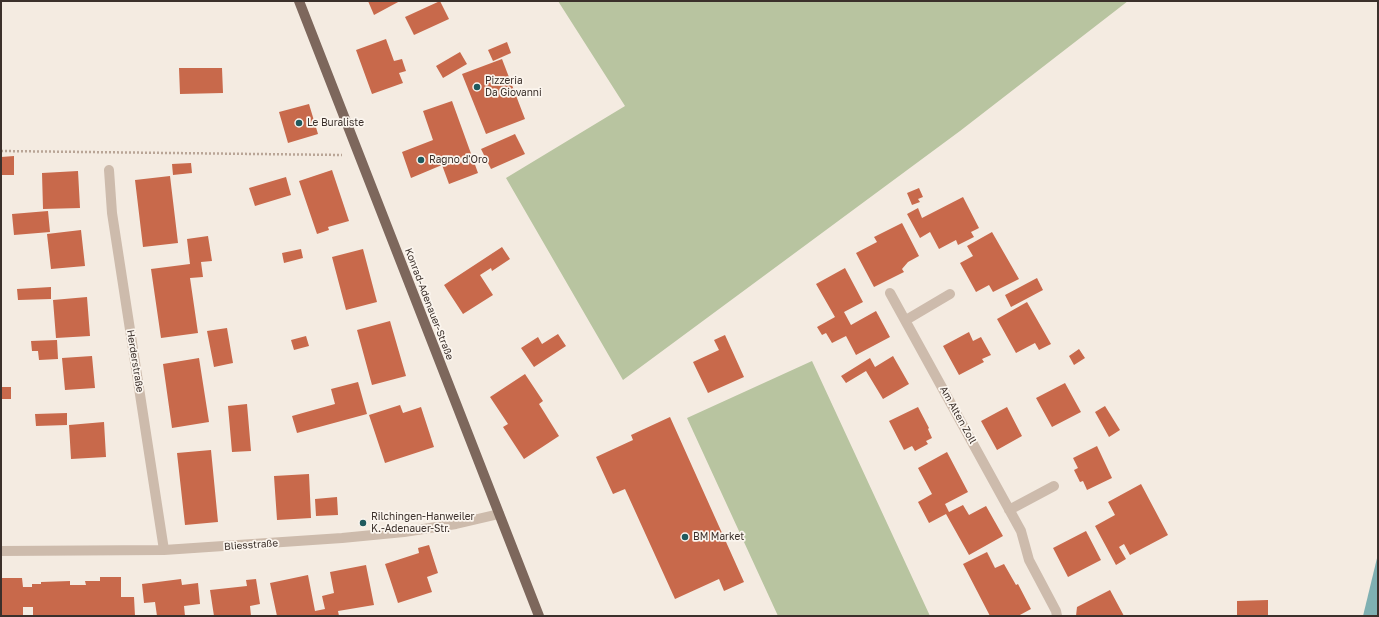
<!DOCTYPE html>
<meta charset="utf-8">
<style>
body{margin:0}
#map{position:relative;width:1379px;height:617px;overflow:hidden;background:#f4ebe1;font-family:"Golos Text",sans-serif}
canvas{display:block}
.frame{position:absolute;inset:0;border:2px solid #3b302b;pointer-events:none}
</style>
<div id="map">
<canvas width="1379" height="617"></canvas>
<div class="frame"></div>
</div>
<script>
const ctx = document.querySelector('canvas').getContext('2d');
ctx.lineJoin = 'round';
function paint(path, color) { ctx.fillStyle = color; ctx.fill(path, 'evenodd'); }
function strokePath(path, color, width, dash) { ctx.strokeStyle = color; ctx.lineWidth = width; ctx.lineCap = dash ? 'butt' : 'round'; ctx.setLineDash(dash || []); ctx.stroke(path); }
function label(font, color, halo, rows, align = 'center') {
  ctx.font = font + ' "Golos Text",sans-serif'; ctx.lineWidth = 3.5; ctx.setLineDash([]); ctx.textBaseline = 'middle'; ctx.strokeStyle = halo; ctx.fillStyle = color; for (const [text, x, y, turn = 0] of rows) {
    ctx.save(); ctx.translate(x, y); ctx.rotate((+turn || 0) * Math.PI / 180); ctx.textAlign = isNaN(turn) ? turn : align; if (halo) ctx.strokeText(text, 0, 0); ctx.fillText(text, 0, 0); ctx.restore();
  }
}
paint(new Path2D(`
 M558 1H1128L960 131 623 380 506 178 625 106Z
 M812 361 930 616H778L687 418Z`), '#b8c4a0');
paint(new Path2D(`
 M1378 554V616H1363Z`), '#7fb0b2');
paint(new Path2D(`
 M368 1H400L374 15Z
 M440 1 449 19 414 35 405 17Z
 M386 39 394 61 402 59 406 71 399 73 403 83 372 94 356 50Z
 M507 42 511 53 493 61 488 50Z
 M460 52 467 64 443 78 436 66Z
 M502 59 525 119 486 134 462 74Z
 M179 68H222L223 93 180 94Z
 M452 101 478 173 449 184 442 165 411 178 402 152 433 140 423 111Z
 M309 104 318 134 288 143 279 112Z
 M515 134 525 154 491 169 481 149Z
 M14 156V175H1V157Z
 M191 163 192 173 173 175 172 164Z
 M332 170 349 221 328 227 329 230 317 234 299 181Z
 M78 171 80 208 43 209 42 173Z
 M170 176 178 243 143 247 135 180Z
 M286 177 291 195 255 206 249 188Z
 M919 188 923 197 918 199 920 202 912 205 907 193Z
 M963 197 979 228 971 232 974 237 958 245 956 240 939 249 930 232 920 238 907 214 918 208 922 218Z
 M48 211 50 232 14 235 12 214Z
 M902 223 919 256 908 262 902 269 904 272 874 287 856 253 877 242 874 237Z
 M81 230 85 266 51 269 47 234Z
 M992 232 1019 279 993 292 989 285 976 292 960 263 973 256 967 246Z
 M208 236 212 261 201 262 203 277 190 278 198 333 161 338 151 269 190 264 187 239Z
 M502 247 510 259 492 271 491 268 480 275 493 295 463 314 444 285Z
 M301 249 303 258 284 263 282 253Z
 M363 249 377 302 346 310 332 257Z
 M845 268 863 302 844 312 851 325 876 311 890 337 856 355 846 336 832 343 826 333 822 335 817 327 835 317 816 284Z
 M1037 278 1043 290 1011 307 1005 295Z
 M51 287V299L18 300 17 289Z
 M87 297 90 336 56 338 53 300Z
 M1027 302 1051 344 1039 350 1035 343 1016 353 997 319Z
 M390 321 406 376 372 385 357 330Z
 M227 328 233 363 214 367 207 331Z
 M969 332 973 341 981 337 991 355 982 359 984 362 959 375 943 346Z
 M558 334 566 346 534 367 521 348 538 337 542 344Z
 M725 335 744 377 708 393 693 362 719 350 714 340Z
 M306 336 309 346 294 350 291 340Z
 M57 340 58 359 39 360 38 351H32L31 341Z
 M1079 349 1085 358 1074 365 1069 356Z
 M92 356 95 388 65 390 62 358Z
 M893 356 909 384 883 399 866 371 846 383 841 376 870 358 875 367Z
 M199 358 209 422 172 428 163 364Z
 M525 374 543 401 539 404 559 436 524 459 503 427 508 424 490 397Z
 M358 382 367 414 297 433 292 416 335 404 331 389Z
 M1065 383 1081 412 1052 427 1036 398Z
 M1 387H11V399H1Z
 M247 404 251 451 232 452 228 406Z
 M400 405 403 413 421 407 434 447 385 463 369 415Z
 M1105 406 1120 430 1109 437 1095 412Z
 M918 407 929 428 928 429 932 438 926 441 928 444 915 451 912 446 904 450 889 421Z
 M1007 407 1022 436 997 450 981 421Z
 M67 413V425L36 426 35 414Z
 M670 417 744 582 724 591 719 579 675 599 625 489 613 494 596 457 633 440 631 435Z
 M104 422 106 457 71 459 69 425Z
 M1097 446 1112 478 1087 490 1083 481 1080 482 1074 470 1078 468 1073 458Z
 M211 450 218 522 185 525 177 453Z
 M947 452 968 492 945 504 949 512 963 505 969 515 986 506 1003 536 969 555 946 514 929 523 918 502 932 494 918 468Z
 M309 474 311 518 277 520 274 476Z
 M1141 484 1168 535 1130 555 1124 544 1119 547 1126 559 1116 565 1095 526 1115 515 1108 502Z
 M337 497 338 515 316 516 315 499Z
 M1086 531 1101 560 1068 577 1053 548Z
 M429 545 438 573 427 577 432 592 398 603 385 564 419 553 418 548Z
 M987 552 995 568 1004 564 1016 585 1018 584 1031 609 1018 616H990L963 564Z
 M366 565 374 605 338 611 339 616H277L270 583 308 575 315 611 325 609 322 596 334 593 330 572Z
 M100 577H121V597H134L135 616H33V607H23V616H1V578H22L23 587H32V584H41V582L70 581V585H86L85 581H100Z
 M181 579 182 585 198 583 200 604 184 606 185 616H157L155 602 144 603 142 584Z
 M256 579 260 604 250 606 251 616H214L210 590 247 586 246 580Z
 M1110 590 1124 616H1076L1077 607Z
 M1268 600V616H1237V601Z`), '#c8694b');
strokePath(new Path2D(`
 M1 151 342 155`), '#b9a596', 2.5, [2, 2]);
strokePath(new Path2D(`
 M109 170 112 213 164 550
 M890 293 1021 531 1029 560 1056 611 1057 616
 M906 320 950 294
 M1009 510 1054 486
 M1 551 164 550 342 538 404 532 456 524 499 514`), '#cdbbac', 10);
strokePath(new Path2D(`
 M299 1 539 616`), '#7d675c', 10);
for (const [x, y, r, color] of [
 [477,87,4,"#1f5a5e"],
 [299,123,4,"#1f5a5e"],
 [421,160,4,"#1f5a5e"],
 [363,523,4,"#1f5a5e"],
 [685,537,4,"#1f5a5e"]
]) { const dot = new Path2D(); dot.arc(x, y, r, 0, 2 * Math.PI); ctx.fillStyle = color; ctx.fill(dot); strokePath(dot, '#fbf5ee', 1.5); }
label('10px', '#3b302b', '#fbf5ee', [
 ["Pizzeria",485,81],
 ["Da Giovanni",485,93],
 ["Le Buraliste",307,123],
 ["Ragno d'Oro",429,160],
 ["Rilchingen-Hanweiler",371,517],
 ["K.-Adenauer-Str.",371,529],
 ["BM Market",693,537]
], 'left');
label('10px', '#3b302b', '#fbf5ee', [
 ["Konrad-Adenauer-Straße",429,304,69],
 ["Herderstraße",135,361,81],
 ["Am Alten Zoll",958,415,61],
 ["Bliesstraße",251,545,-4]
]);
</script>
